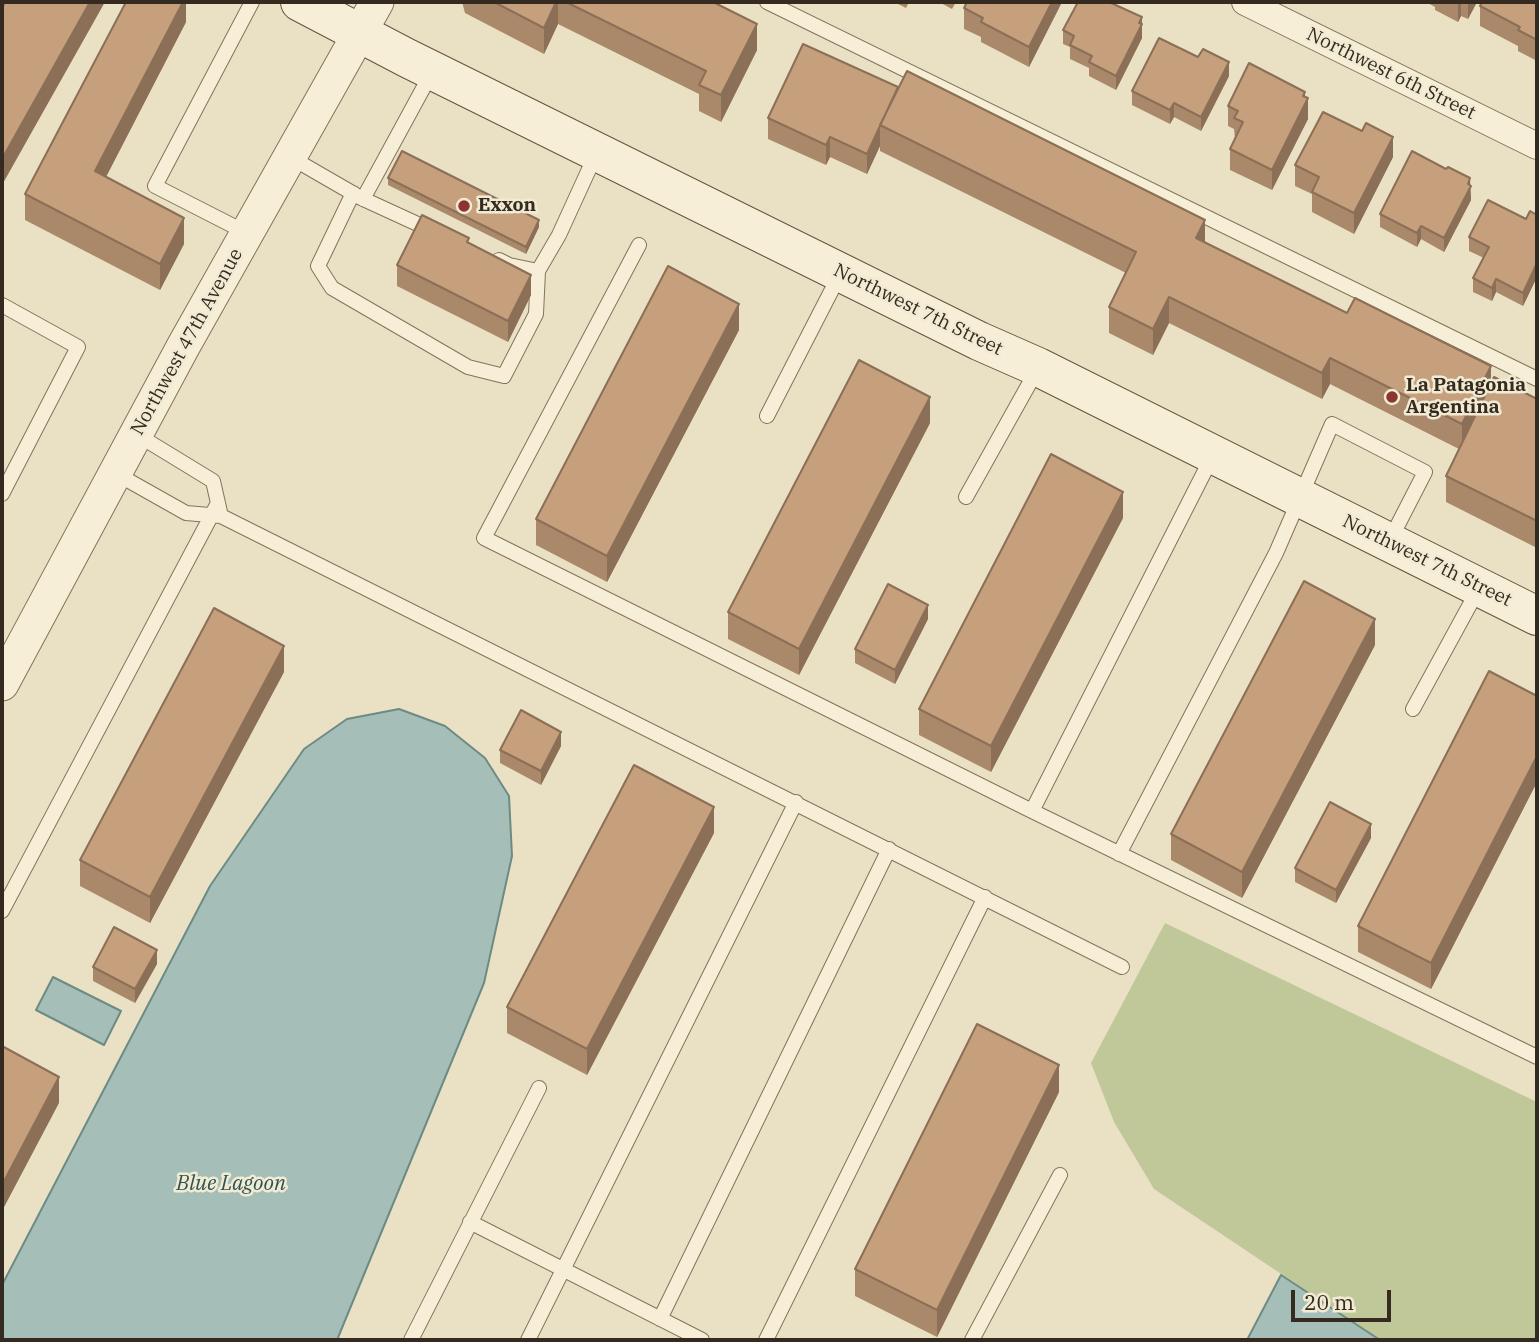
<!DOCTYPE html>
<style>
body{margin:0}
#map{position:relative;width:1539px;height:1342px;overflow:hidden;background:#eae1c4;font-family:"IBM Plex Serif",serif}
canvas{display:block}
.frame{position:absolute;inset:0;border:4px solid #352a1f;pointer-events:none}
.scale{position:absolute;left:1291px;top:1290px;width:100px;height:32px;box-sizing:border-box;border:4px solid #352a1f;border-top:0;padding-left:9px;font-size:21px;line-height:24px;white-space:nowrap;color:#352a1f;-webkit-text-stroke:5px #f2ebd3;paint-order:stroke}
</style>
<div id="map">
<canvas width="1539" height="1342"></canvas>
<div class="frame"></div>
<div class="scale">20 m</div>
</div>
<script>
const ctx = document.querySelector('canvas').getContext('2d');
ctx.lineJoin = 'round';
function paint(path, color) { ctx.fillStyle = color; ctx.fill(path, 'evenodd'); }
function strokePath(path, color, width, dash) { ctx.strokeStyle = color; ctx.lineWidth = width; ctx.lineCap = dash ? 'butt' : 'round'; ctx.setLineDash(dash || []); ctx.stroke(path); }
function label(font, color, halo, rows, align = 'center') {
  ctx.font = font + ' "IBM Plex Serif",serif'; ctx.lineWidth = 5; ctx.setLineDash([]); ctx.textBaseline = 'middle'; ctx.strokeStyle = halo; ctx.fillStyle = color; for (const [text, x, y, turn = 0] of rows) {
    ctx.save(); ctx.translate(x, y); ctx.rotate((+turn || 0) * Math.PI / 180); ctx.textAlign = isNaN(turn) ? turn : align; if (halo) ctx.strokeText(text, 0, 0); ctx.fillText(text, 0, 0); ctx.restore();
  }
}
paint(new Path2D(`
 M1165 923 1537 1102V1340H1380L1154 1189 1114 1122 1091 1063Z`), '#c0c899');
const water = new Path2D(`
 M399 709 445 726 485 758 509 796 512 856 484 983 337 1340H2V1285L210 886 304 749 347 719Z
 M53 977 121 1011 104 1045 36 1010Z
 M1281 1275 1380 1340H1247Z`);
paint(water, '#a5beb8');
strokePath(water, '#6d8b85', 2);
const service = new Path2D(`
 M767 2 1537 379
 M290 157 361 198 435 232
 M353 193 318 266 332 288 468 367 504 376 536 314 538 271
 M363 199 432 72
 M247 233 155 186 252 2
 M639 245 484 538 1032 811 1537 1057
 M499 260 509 265 538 271 559 235 596 154
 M2 305 78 347 2 494
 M767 416 840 274
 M136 434 213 481 220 512
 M115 473 186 513 221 516 1122 967
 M966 497 1038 368
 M1413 709 1479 588
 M1032 811 1213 455
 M1119 854 1276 553 1332 424 1425 472 1389 542
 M2 911 218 503
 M470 1222 702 1340
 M660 1319 889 849
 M411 1340 539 1088
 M528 1340 796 802
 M766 1340 985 897
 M972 1340 1060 1175`);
const minor = new Path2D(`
 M1245 2 1537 146`);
const tertiary = new Path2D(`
 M2 684 184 345 377 2`);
const secondary = new Path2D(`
 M300 2 407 58 979 341 1038 367 1537 616`);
strokePath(service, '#84735c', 16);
strokePath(minor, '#84735c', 28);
strokePath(tertiary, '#84735c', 35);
strokePath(secondary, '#65543f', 40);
strokePath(service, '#f6eed6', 14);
strokePath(minor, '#f6eed6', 26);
strokePath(tertiary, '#f6eed6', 33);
strokePath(secondary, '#f6eed6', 38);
paint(new Path2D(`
 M186 2V22L106 177 184 244 160 290 25 220V194Z
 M462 2H713L757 50 721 122 699 111V94L558 24 544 54 465 13Z
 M894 2H909L906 8Z
 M939 2H956L952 9Z
 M1062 2 1029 67 981 42V37L964 29V8Z
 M1426 2H1477L1468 19 1461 16 1458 22 1435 10V7Z
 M1537 2V61L1518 51V46L1480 26V6Z
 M1142 17V38L1116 90 1089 76V68L1070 59V47L1063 44V30Z
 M803 44 1491 384 1537 399V548L1446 502V476L1459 449 1330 384 1322 399 1169 323 1153 355 1109 333V307L1126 273 880 151V146L867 174 830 157 826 165 768 139V118Z
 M1229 76 1201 131 1174 117 1170 124 1132 105V91Z
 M1305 97 1308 119 1272 190 1230 170V149L1235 139 1234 129 1228 126V106Z
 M1393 157 1354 234 1312 212V194L1295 186V165Z
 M388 178 539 227 526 254 388 185Z
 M1470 185 1471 200 1444 252 1421 239 1417 247 1380 227V214Z
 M1537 215V277L1523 306 1496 292 1492 301 1473 292V278L1484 258 1469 251V237L1526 219Z
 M469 243 531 295 508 342 397 286V265Z
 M739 330 607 582 536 545V519Z
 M930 423 799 675 728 639V612Z
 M1123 518 991 772 919 735V709Z
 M928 619 895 684 855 663V649Z
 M1375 645 1242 898 1171 860V834Z
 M284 672 150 923 80 886V860Z
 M1537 696V782L1431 989 1358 952V926Z
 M561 746 541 785 500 763V750Z
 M714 833 587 1075 507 1033V1007Z
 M1371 838 1336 903 1295 882V868Z
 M157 964 135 1003 93 981V967Z
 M1059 1092 937 1337 855 1296V1269Z`), '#aa896b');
paint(new Path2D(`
 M90 2H105L2 185V159Z
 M183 2H186V22L95 198V171Z
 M556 2H558V24L544 54V28Z
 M1052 2H1062L1029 67V47Z
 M1458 2H1461V16L1458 22Z
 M1468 2H1477L1468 19Z
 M1142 17V38L1116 90V76Z
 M757 24V50L721 122V95Z
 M1229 62V76L1201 131V117Z
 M1305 92V104L1308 98V119L1272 190V170Z
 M1174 103V117L1170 124V110Z
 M880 126V146L867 174V154Z
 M830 137V157L826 165V145Z
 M1393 137V157L1354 234V213Z
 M1470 178 1471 200 1444 252V238Z
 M184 218V244L160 290V264Z
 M539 220V227L526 254V247Z
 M1205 220V246L1196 238Z
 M1421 226V239L1417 247V233Z
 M1537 263V277L1523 306V293Z
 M531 275V295L508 342V321Z
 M1496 279V292L1492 301V288Z
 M1169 297V323L1153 355V329Z
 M739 304V330L607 582V556Z
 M1330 358V384L1322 399V373Z
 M1491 366V392L1462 450V424Z
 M930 397V423L799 675V649Z
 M1123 492V518L991 772V746Z
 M928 605V619L895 684V670Z
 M1375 619V645L1242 898V872Z
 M284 646V672L150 923V897Z
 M561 732V746L541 785V771Z
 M1537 756V782L1431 989V963Z
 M714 807V833L587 1075V1049Z
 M1371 824V838L1336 903V890Z
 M157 950V964L135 1003V989Z
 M1059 1065V1092L937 1337V1310Z
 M59 1077V1103L2 1211V1185Z`), '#8b6f57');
const building = new Path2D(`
 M5 2H90L2 159V8Z
 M126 2H183L95 171 184 218 160 264 25 194Z
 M494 2H556L544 28Z
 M566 2H713L757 24 721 95 699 85 706 71Z
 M967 2H1052L1029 47 981 22 983 18 964 8Z
 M1078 2H1109L1142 17 1139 23 1142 24 1116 76 1089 62 1092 56 1070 45 1074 36 1063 30Z
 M1482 2H1537V40L1518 30 1520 27 1480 6Z
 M1159 38 1198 57 1203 49 1229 62 1201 117 1174 103 1170 110 1132 91Z
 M803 44 898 87 867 154 830 137 826 145 768 118Z
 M1249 63 1305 92 1303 96 1308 98 1272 170 1230 149 1243 122 1234 118 1238 111 1228 106Z
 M907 71 1205 220 1196 238 1347 313 1355 298 1491 366 1462 424 1330 358 1322 373 1169 297 1153 329 1109 307 1136 252 880 125Z
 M1323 112 1362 131 1366 123 1393 137 1354 213 1312 192 1319 177 1295 165Z
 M402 151 539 220 526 247 388 178Z
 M1412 151 1446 169 1448 167 1470 178 1468 184 1471 186 1444 238 1421 226 1417 233 1380 214Z
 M1488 200 1526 219 1530 211 1537 215V263L1523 293 1496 279 1492 288 1473 278 1489 247 1469 237Z
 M422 215 469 238 467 242 531 275 508 321 397 265Z
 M668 266 739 304 607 556 536 519Z
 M859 360 930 397 799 649 728 612Z
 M1494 377 1537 399V521L1446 476Z
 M1051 454 1123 492 991 746 919 709Z
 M1304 581 1375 619 1242 872 1171 834Z
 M888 584 928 605 895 670 855 649Z
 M214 608 284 646 150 897 80 860Z
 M1489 671 1537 696V756L1431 963 1358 926Z
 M521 710 561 732 541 771 500 750Z
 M634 765 714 807 587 1049 507 1007Z
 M1330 802 1371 824 1336 890 1295 868Z
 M114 927 157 950 135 989 93 967Z
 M977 1024 1059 1065 937 1310 855 1269Z
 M2 1046 59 1077 2 1185Z`);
paint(building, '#c69f7c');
strokePath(building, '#8b6f57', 2);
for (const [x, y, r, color] of [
 [464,206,7,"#8e3430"],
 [1392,397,7,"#8e3430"]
]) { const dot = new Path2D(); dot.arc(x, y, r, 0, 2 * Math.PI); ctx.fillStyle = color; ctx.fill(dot); strokePath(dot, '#f2ebd3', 2.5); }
label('19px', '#352a1f', '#f2ebd3', [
 ["Northwest 6th Street",1391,74,26],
 ["Northwest 7th Street",918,310,26],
 ["Northwest 47th Avenue",187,342,-61],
 ["Northwest 7th Street",1427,561,26]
]);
label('bold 19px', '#352a1f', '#f2ebd3', [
 ["Exxon",478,206],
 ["La Patagonia",1406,386],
 ["Argentina",1406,408]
], 'left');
label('italic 21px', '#2f5353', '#f2ebd3', [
 ["Blue Lagoon",231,1184]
]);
</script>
